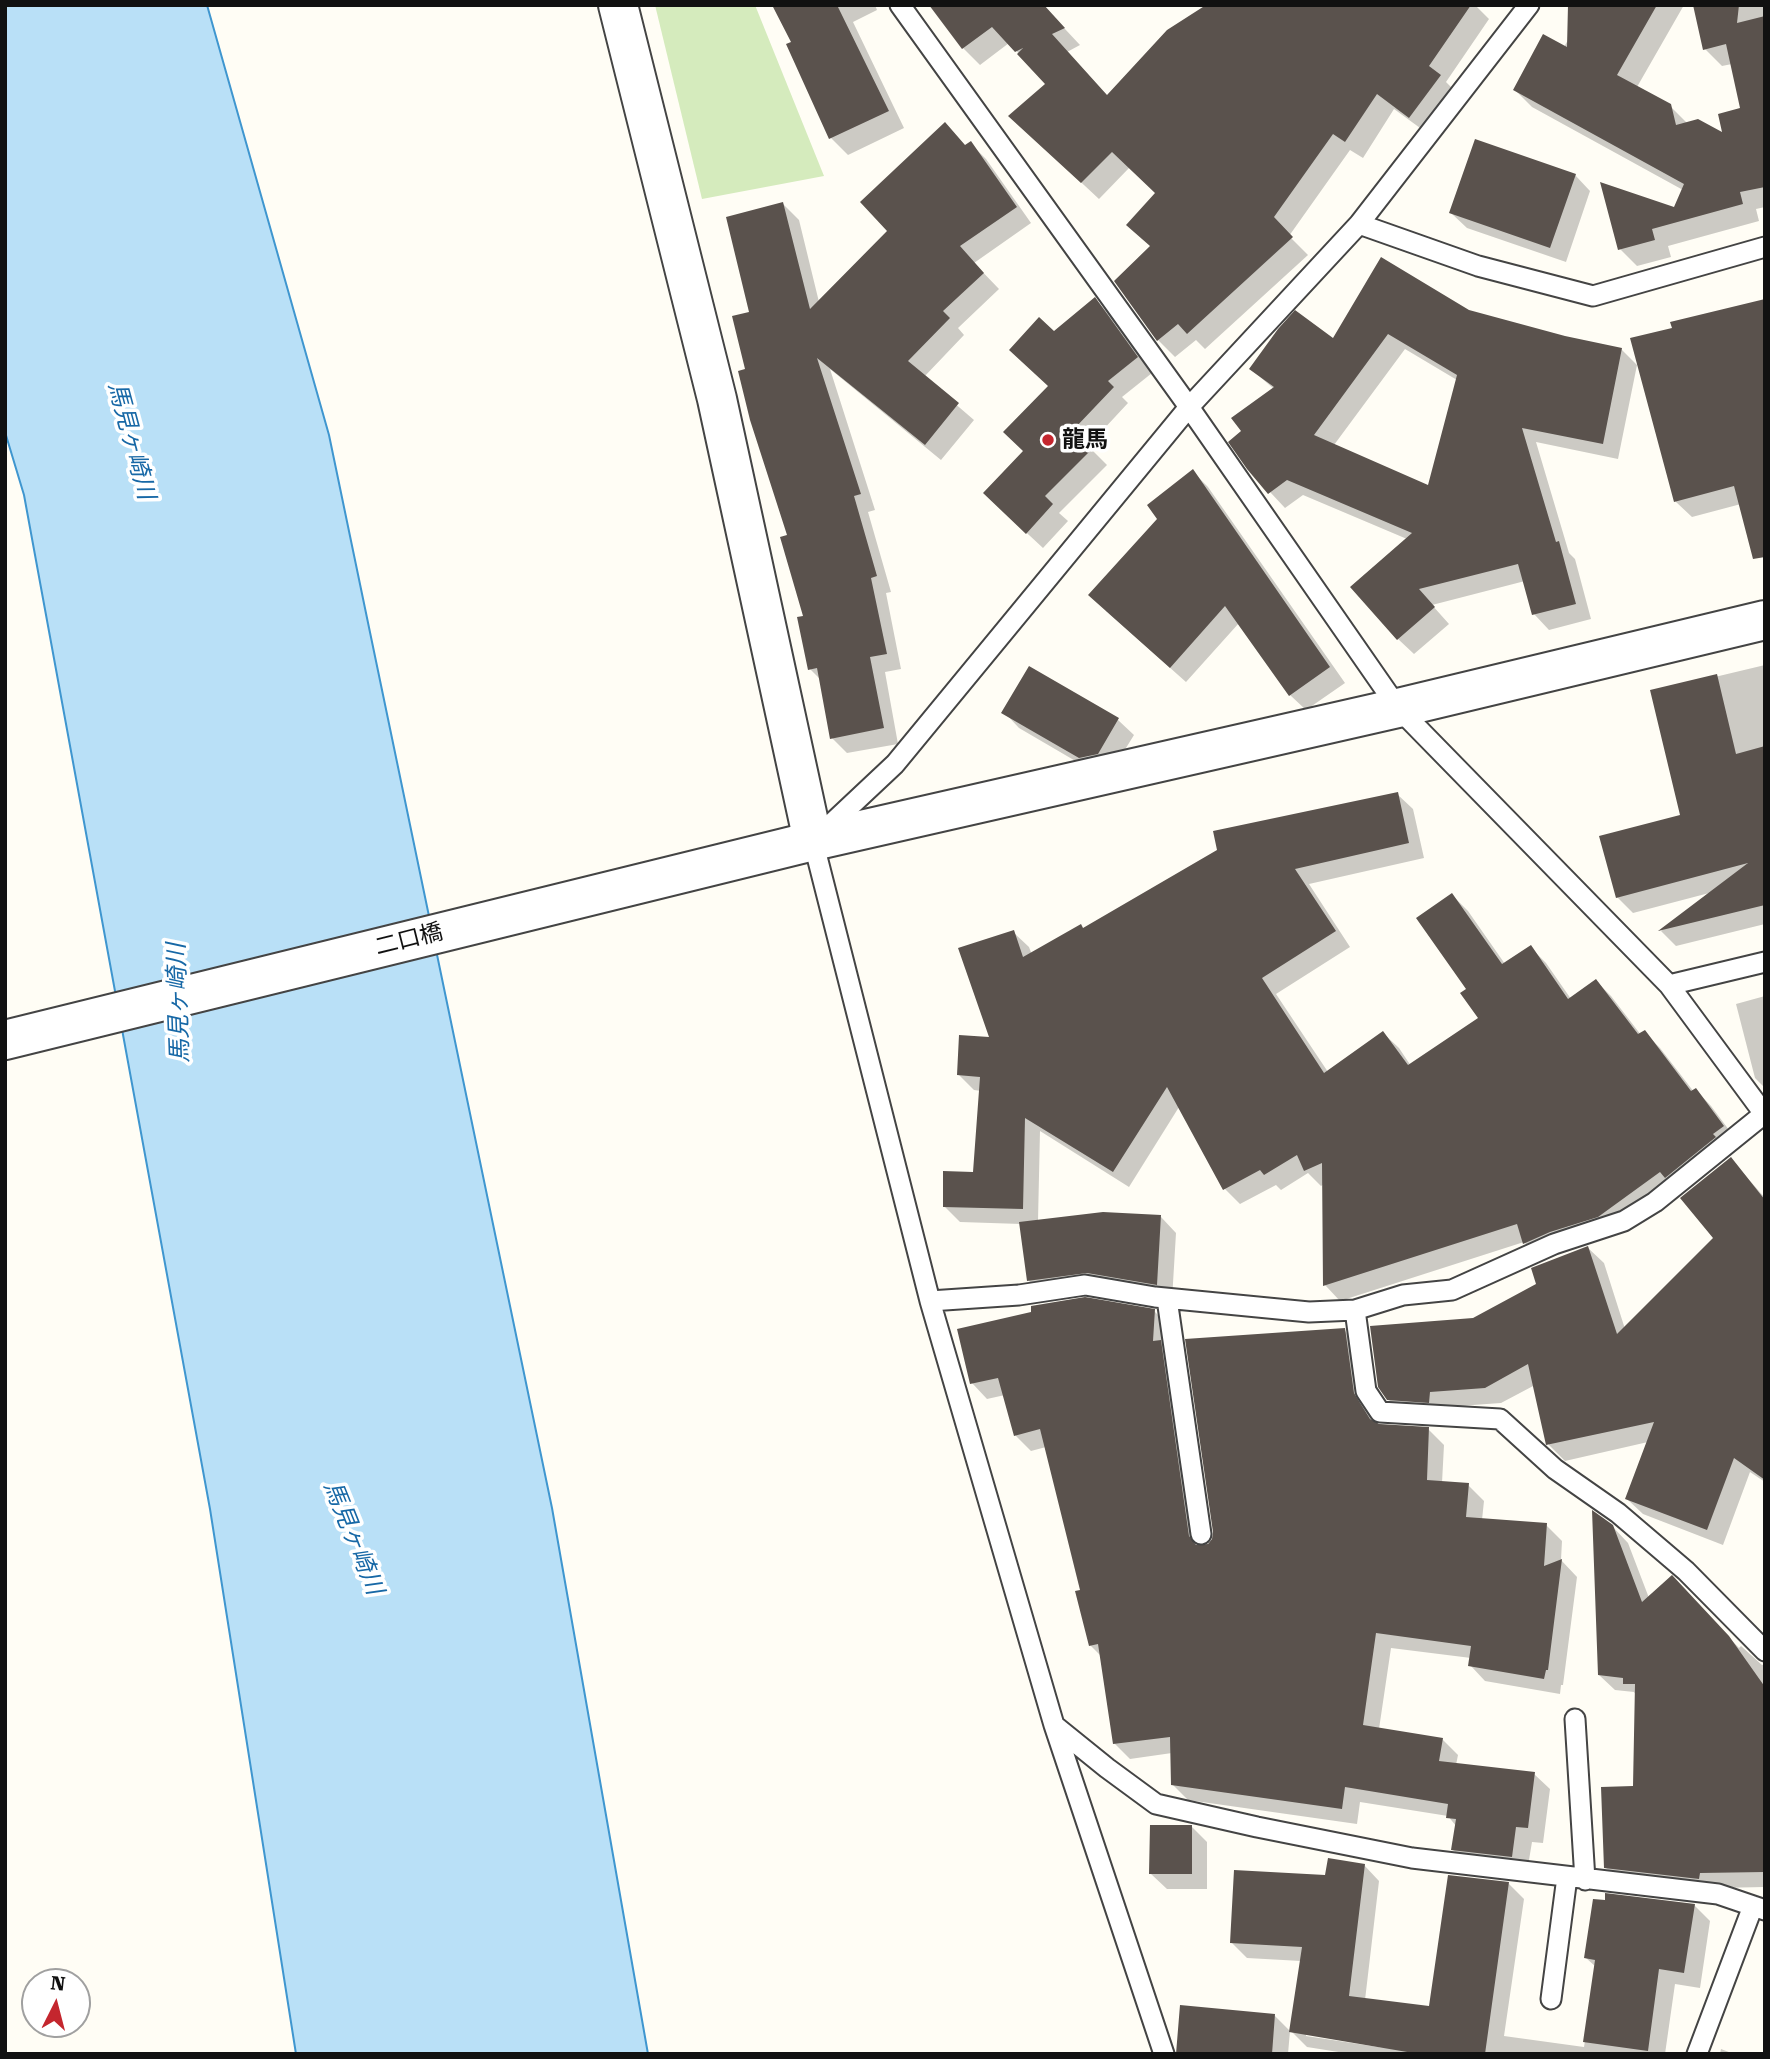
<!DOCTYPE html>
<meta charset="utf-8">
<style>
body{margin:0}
#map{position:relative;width:1770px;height:2059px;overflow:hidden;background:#fffdf5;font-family:"Roboto Serif",serif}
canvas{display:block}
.frame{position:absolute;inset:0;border:7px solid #111;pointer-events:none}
.north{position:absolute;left:21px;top:1968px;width:70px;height:70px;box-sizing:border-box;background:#fff;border:2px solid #a0a0a0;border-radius:50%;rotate:6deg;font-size:19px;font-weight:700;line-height:28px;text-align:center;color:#111}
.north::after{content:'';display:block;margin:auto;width:24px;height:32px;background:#c4262e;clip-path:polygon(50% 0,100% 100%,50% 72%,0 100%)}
</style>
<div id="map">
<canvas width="1770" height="2059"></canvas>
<div class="frame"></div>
<div class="north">N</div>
</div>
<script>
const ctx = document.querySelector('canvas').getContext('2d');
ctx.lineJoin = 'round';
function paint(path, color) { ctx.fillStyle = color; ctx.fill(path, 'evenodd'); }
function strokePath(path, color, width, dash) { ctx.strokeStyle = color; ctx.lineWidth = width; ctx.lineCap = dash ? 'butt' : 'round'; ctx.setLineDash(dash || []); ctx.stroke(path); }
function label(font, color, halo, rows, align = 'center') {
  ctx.font = font + ' "Roboto Serif","Noto Sans JP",serif'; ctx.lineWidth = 7; ctx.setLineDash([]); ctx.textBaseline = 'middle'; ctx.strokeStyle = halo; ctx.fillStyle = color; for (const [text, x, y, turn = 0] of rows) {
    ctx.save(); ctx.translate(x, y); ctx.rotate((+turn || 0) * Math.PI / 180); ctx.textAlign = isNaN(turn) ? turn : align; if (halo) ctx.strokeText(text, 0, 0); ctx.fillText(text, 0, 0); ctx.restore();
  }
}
paint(new Path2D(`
 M655 5H755L824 176 702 199Z`), '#d5ebbd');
const water = new Path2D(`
 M5 5H207L329 435 552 1508 648 2054H296L210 1509 24 495 5 432Z`);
paint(water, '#b9e0f7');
strokePath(water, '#3f96cf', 2);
paint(new Path2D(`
 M774 5H875L877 10 853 22 904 128 848 155 831 138 789 45 793 43Z
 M952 5 1050 13 1080 45 1067 52 1108 97 1205 8 1203 5H1475L1489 19 1446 82 1457 93 1427 133 1394 109 1363 158 1350 150 1289 236 1308 255 1205 349 1196 340 1175 357 1158 340 1152 247 1158 194 1130 167 1099 199 1027 132 1047 84 1009 43 980 65 963 48Z
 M1588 5H1684L1637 87 1670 106 1688 124 1725 136 1742 109 1732 64 1722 66 1705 49 1695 5H1765V207L1756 209 1759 221 1668 246 1671 257 1637 266 1620 249 1675 209 1683 190 1532 107 1515 90 1564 47Z
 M971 144 986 159 1031 223 974 263 999 289 958 328 964 335 924 377 974 420 941 460 830 369 875 510 868 512 891 592 886 593 901 669 885 672 898 744 847 753 832 738 821 680 810 669 806 618 789 536 747 370 751 313 783 204 799 220 819 302 889 231Z
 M1575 175 1590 191 1566 262 1467 228 1451 213Z
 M1095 299 1110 315 1152 373 1122 397 1128 403 1088 446 1107 465 1059 513 1068 521 1043 548 1001 509 1050 387 1054 333Z
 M1468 311 1564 338 1621 349 1637 365 1618 459 1536 442 1569 553 1575 559 1591 619 1549 630 1534 614 1525 581 1432 605 1449 624 1414 654 1398 639 1407 539 1303 495 1285 508 1270 492 1243 432 1274 389 1251 369 1334 340ZM1405 349 1457 380 1429 487 1334 445Z
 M1632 339 1765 415 1741 504 1692 517 1676 502Z
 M1192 471 1208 487 1345 683 1306 710 1290 695 1239 623 1186 682 1106 611 1160 519Z
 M1765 665V924L1676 946 1661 931 1713 892 1633 913 1617 897 1682 816 1652 692Z
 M1030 668 1118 720 1134 735 1113 769 1096 773 1019 728 1004 712Z
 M1397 794 1413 809 1424 858 1309 884 1350 947 1276 994 1328 1072 1383 1033 1399 1048 1411 1066 1480 1019 1468 990 1452 895 1468 911 1505 964 1530 947 1546 963 1571 999 1596 981 1611 996 1641 1035 1644 1032 1660 1048 1694 1092 1696 1090 1711 1106 1738 1142 1540 1259 1524 1242 1340 1301 1325 1285 1324 1184 1321 1186 1308 1173 1281 1190 1276 1185 1240 1204 1225 1189 1179 1107 1129 1187 1040 1131 1038 1221 1161 1217 1176 1233 1172 1300 1103 1288 1045 1296 1029 1281 1021 1224 960 1222 944 1206 975 1173 981 1091 974 1090 959 1075 991 1039 1013 932 1029 947 1032 955 1084 930Z
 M1765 996V1088L1755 1078 1736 1004Z
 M1731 1159 1765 1198V1482L1750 1472 1723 1545 1643 1514 1627 1499 1648 1442 1565 1461 1549 1445 1535 1385 1501 1403 1445 1407 1404 1415 1388 1399 1474 1320 1538 1285 1588 1248 1604 1263 1625 1329 1715 1239Z
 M1154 1311 1170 1327 1203 1548 1210 1544 1344 1330 1360 1346 1369 1411 1378 1424 1428 1429 1444 1445 1442 1483 1468 1485 1484 1501 1482 1520 1546 1525 1562 1541 1561 1560 1577 1577 1563 1685H1561L1560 1694 1485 1681 1470 1665 1471 1658 1391 1648 1379 1729 1442 1739 1458 1755 1456 1765 1534 1774 1550 1789 1543 1843 1532 1842 1527 1872 1469 1865 1453 1850 1456 1826 1448 1816 1360 1802 1357 1824 1188 1800 1172 1784V1753L1130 1759 1114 1743 1102 1657 1090 1645 1082 1591 1046 1447 1031 1451 1016 1436 1005 1395 987 1399 972 1383Z
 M1612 1526 1628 1543 1649 1598 1687 1593 1739 1648 1741 1646 1762 1665 1765 1664V1887L1668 1889 1622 1883 1606 1868 1635 1787 1636 1695 1634 1692 1615 1690 1599 1675Z
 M1191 1826 1207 1842V1889H1167L1151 1874Z
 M1364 1865 1379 1881 1365 2000 1431 2008 1508 1883 1524 1899 1504 2036 1584 2047 1596 1967 1586 1958 1694 1905 1710 1921 1700 1988 1675 1984 1665 2054H1351L1307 2047 1291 2031 1301 1961 1247 1958 1232 1943 1327 1877ZM1306 2033 1385 2048 1306 2036Z
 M1275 2016 1290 2031 1288 2054H1177Z
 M1721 2049 1734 2054H1720Z`), '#0003');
paint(new Path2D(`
 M772 5H837L889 111 829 139 786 44 791 42Z
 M929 5H1044L1065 28 1052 34 1107 95 1167 30 1206 5H1471L1429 66 1441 75 1409 118 1377 94 1345 142 1333 134 1274 217 1293 237 1187 334 1178 324 1157 341 1114 281 1150 246 1126 225 1155 193 1112 152 1081 183 1008 116 1045 84 1017 54 1023 48 1015 52 992 27 962 49Z
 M1568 5H1657L1617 75 1671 104 1676 125 1698 119 1722 132 1718 114 1740 108 1726 44 1703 50 1693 5H1739L1737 23 1765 16V187L1740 192 1743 204 1652 229 1655 240 1618 250 1600 182 1674 207 1684 184 1513 90 1543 34 1567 47Z
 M945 122 965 145 971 141 1017 207 960 246 984 273 943 311 950 318 908 361 959 403 925 445 817 358 861 494 854 496 877 576 871 578 887 654 870 657 884 728 830 739 817 668 808 670 797 617 803 616 780 537 787 535 750 420 738 371 745 369 732 316 749 312 726 217 783 202 810 309 887 231 860 202Z
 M1475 139 1576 174 1550 248 1449 213Z
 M1381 257 1469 310 1565 336 1622 348 1603 444 1522 428 1556 542 1559 541 1576 604 1532 615 1518 564 1419 589 1435 607 1397 640 1350 587 1412 533 1287 480 1268 494 1247 469 1228 442 1241 431 1231 418 1274 387 1249 369 1278 329 1295 310 1333 338ZM1388 334 1457 375 1428 485 1314 435Z
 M1095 297 1138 357 1108 381 1114 387 1074 429 1093 448 1045 496 1053 504 1026 534 983 493 1023 451 1003 432 1048 386 1009 350 1039 317 1054 331Z
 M1765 299V557L1753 559 1734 486 1674 502 1630 338 1672 328 1670 322Z
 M1193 469 1330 667 1289 696 1225 606 1170 668 1088 595 1157 519 1147 505Z
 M1029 666 1119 718 1098 754 1079 758 1001 713Z
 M1717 674 1736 754 1765 746V905L1658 931 1748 863 1616 898 1599 836 1680 815 1650 690Z
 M1398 792 1409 843 1295 869 1336 931 1262 978 1324 1073 1383 1031 1408 1065 1478 1018 1460 993 1466 989 1416 918 1452 893 1502 964 1531 945 1568 999 1596 979 1638 1034 1645 1030 1691 1091 1696 1088 1724 1126 1713 1134 1716 1137 1665 1178 1660 1172 1598 1217 1550 1232 1523 1244 1517 1224 1323 1286 1322 1163 1304 1171 1297 1155 1264 1175 1260 1170 1223 1190 1167 1087 1113 1172 1025 1118 1023 1209 943 1207V1171L973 1172 980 1077 957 1075 959 1035 989 1037 958 948 1014 930 1023 957 1081 924 1083 928 1217 850 1213 831Z
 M1731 1157 1765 1200V1480L1734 1458 1707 1530 1625 1499 1654 1422 1546 1445 1528 1364 1485 1388 1430 1392 1429 1403 1387 1400 1378 1387 1370 1326 1473 1318 1536 1284 1531 1268 1588 1246 1617 1334 1713 1238 1680 1198Z
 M1103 1212 1161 1215 1157 1285 1087 1273 1027 1281 1019 1222Z
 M1085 1297 1155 1309 1153 1341 1161 1340 1189 1536 1196 1545 1208 1544 1212 1539 1213 1532 1185 1339 1345 1328 1354 1393 1370 1419 1379 1424 1429 1427 1427 1480 1469 1483 1466 1517 1547 1523 1544 1566 1562 1559 1548 1670H1546L1544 1679 1468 1666 1471 1646 1376 1633 1363 1725 1443 1738 1439 1761 1535 1772 1528 1828 1516 1827 1512 1857 1451 1850 1456 1819 1446 1818 1448 1804 1345 1787 1342 1809 1171 1785 1170 1737 1113 1744 1098 1644 1089 1646 1075 1591 1080 1590 1040 1429 1014 1436 998 1378 970 1384 957 1329 1031 1312V1306Z
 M1592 1510 1613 1525 1642 1602 1672 1575 1729 1636 1765 1687V1872L1700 1873 1699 1879 1604 1868 1601 1787 1633 1786 1635 1684H1623V1678L1598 1675Z
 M1150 1825H1192V1874H1149Z
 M1328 1858 1365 1864 1349 1996 1429 2006 1448 1875 1509 1882 1485 2054H1419L1289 2032 1302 1947 1230 1943 1234 1870 1325 1875Z
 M1605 1893 1695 1904 1684 1973 1659 1969 1648 2051 1583 2042 1595 1960 1584 1958 1593 1899 1605 1900Z
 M1180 2005 1275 2014 1272 2054H1176Z`), '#5a524d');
const service = new Path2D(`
 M900 5 1189 407 1398 708 1669 985 1765 1115
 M1359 224 1478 266 1593 296 1765 247
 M1669 985 1765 962
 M1167 1299 1201 1534
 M930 1301 1019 1295 1085 1285 1155 1297 1309 1312 1355 1310 1403 1295 1452 1290 1554 1244 1624 1221 1655 1202 1764 1114
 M1355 1310 1366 1391 1380 1412 1500 1419 1555 1469 1618 1513 1686 1571 1765 1651
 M1575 1719 1585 1880
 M1055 1726 1107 1768 1156 1804 1257 1827 1412 1858 1718 1894 1765 1910
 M1551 1999 1567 1877
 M1164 2054 1054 1725 930 1301 813 841 895 764 1189 407 1359 224 1529 5
 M1697 2054 1753 1906`);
const minor = new Path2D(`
 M618 5 717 399 813 841`);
const tertiary = new Path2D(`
 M5 1040 813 841 1398 708 1765 620`);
strokePath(service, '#444', 23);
strokePath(minor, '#444', 42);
strokePath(tertiary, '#444', 42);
strokePath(service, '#fff', 19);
strokePath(minor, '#fff', 38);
strokePath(tertiary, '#fff', 38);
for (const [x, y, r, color] of [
 [1048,440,7,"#c4262e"]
]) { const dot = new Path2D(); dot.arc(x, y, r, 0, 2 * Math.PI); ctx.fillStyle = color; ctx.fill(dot); strokePath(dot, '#fff', 2.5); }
label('bold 23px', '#111', '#fff', [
 ["龍馬",1062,440]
], 'left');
label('23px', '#111', '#fff', [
 ["二口橋",409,940,-14]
]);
label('italic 24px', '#1768a6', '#fff', [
 ["馬見ヶ崎川",131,441,75],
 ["馬見ヶ崎川",179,1003,-92],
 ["馬見ヶ崎川",353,1538,68]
]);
</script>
